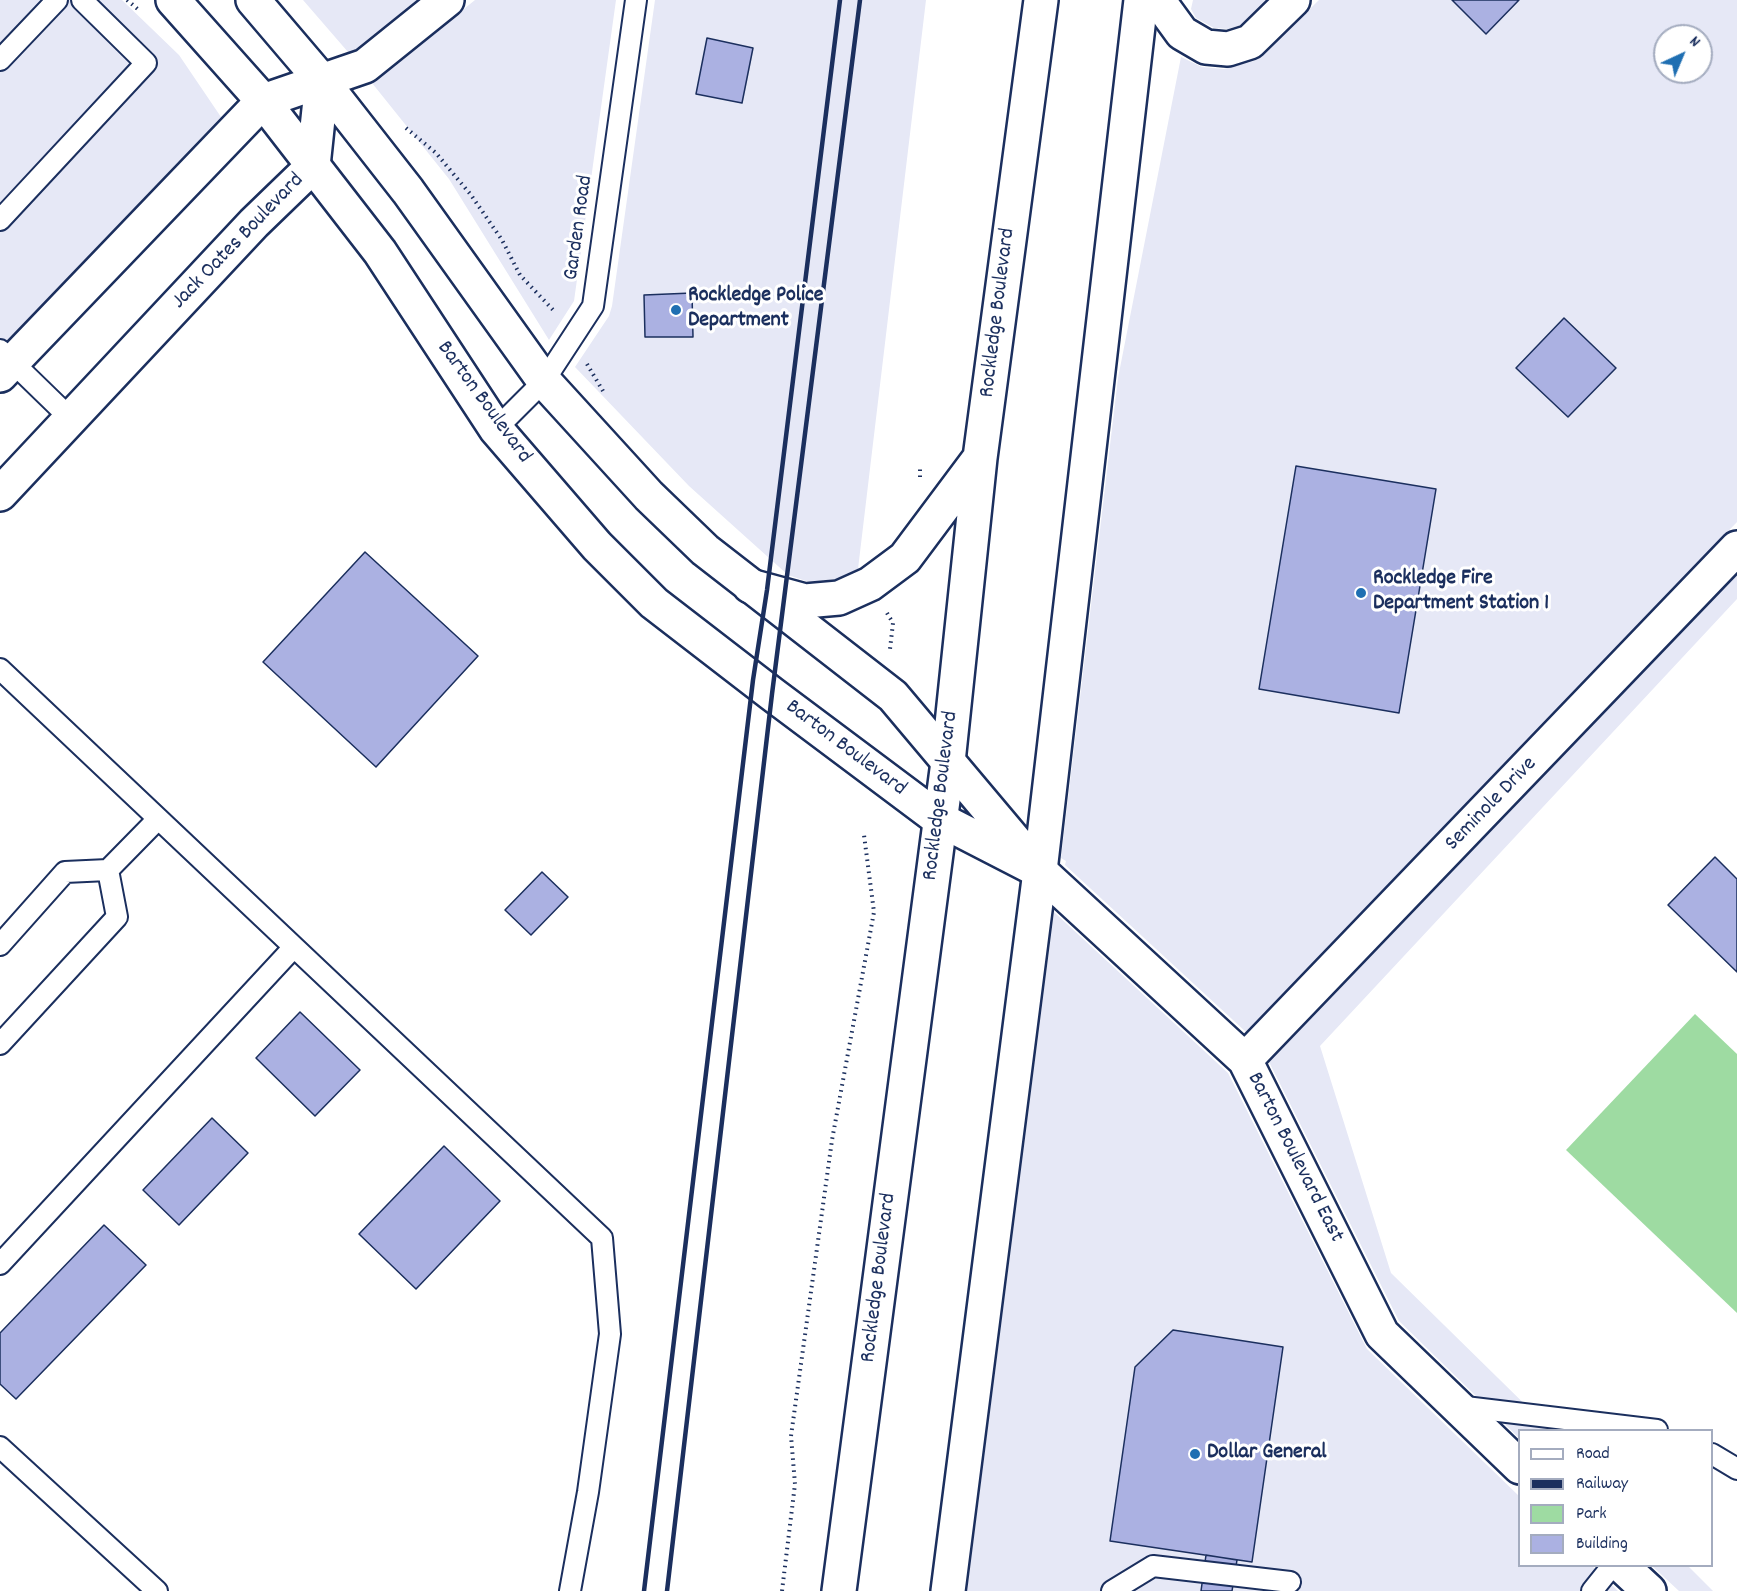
<!DOCTYPE html>
<style>
body{margin:0}
#map{position:relative;width:1737px;height:1591px;overflow:hidden;background:#fff;font-family:Dekko,sans-serif}
canvas{display:block}
.legend{position:absolute;left:1518px;top:1429px;width:195px;height:138px;box-sizing:border-box;background:#fff;border:2px solid #a4acbf;margin:0;padding:8px 10px;list-style:none;font-size:18px;color:#1b2f5e}
.legend li{display:flex;align-items:center;gap:12px;height:30px}
.legend b{width:30px;border:2px solid #a4acbf}
.north{position:absolute;left:1653px;top:24px;width:60px;height:60px;box-sizing:border-box;background:#fff;border:2px solid #a4acbf;border-radius:50%;rotate:44deg;font-size:16px;font-weight:700;line-height:24px;text-align:center;color:#1b2f5e}
.north::after{content:'';display:block;margin:auto;width:21px;height:27px;background:#1f6fb2;clip-path:polygon(50% 0,100% 100%,50% 72%,0 100%)}
</style>
<div id="map">
<canvas width="1737" height="1591"></canvas>
<ul class="legend">
<li><b style="height:8px;background:#fff"></b>Road</li>
<li><b style="height:8px;background:#1b2f5e"></b>Railway</li>
<li><b style="height:16px;background:#9edba2"></b>Park</li>
<li><b style="height:16px;background:#abb1e2"></b>Building</li>
</ul>
<div class="north">N</div>
</div>
<script>
const ctx = document.querySelector('canvas').getContext('2d');
ctx.lineJoin = 'round';
function paint(path, color) { ctx.fillStyle = color; ctx.fill(path, 'evenodd'); }
function strokePath(path, color, width, dash) { ctx.strokeStyle = color; ctx.lineWidth = width; ctx.lineCap = dash ? 'butt' : 'round'; ctx.setLineDash(dash || []); ctx.stroke(path); }
function label(font, color, halo, rows, align = 'center') {
  ctx.font = font + ' Dekko,sans-serif'; ctx.lineWidth = 6; ctx.setLineDash([]); ctx.textBaseline = 'middle'; ctx.strokeStyle = halo; ctx.fillStyle = color; for (const [text, x, y, turn = 0] of rows) {
    ctx.save(); ctx.translate(x, y); ctx.rotate((+turn || 0) * Math.PI / 180); ctx.textAlign = isNaN(turn) ? turn : align; if (halo) ctx.strokeText(text, 0, 0); ctx.fillText(text, 0, 0); ctx.restore();
  }
}
paint(new Path2D(`
 M0 0H122L179 55 221 117 0 348Z
 M303 0H417L357 49 348 52Z
 M475 0H616L574 301 549 340 449 179 372 83Z
 M655 0H926L858 569 836 579 809 582 788 575 689 486 575 367 609 316 612 306Z
 M1193 0H1267L1241 25 1228 29 1214 28 1196 18 1191 9Z
 M1319 0H1737V522L1246 1032 1065 865 1066 861 1061 858 1118 378 1181 57 1202 67 1224 69 1254 61 1263 55ZM1665 36H1701V72H1665Z
 M1737 575V599L1320 1046 1391 1273 1551 1430H1520L1519 1438 1399 1321 1269 1062Z
 M1054 912 1228 1073 1367 1349 1519 1496 1520 1566H1592L1618 1591H967Z
 M1652 1566H1688L1713 1591H1679Z`), '#e6e8f6');
paint(new Path2D(`
 M1695 1014 1737 1054V1313L1566 1150Z`), '#9edba2');
const building = new Path2D(`
 M1452 0H1519L1486 34Z
 M707 38 753 48 742 103 696 94Z
 M692 293 693 337H645L644 295Z
 M1564 318 1616 368 1568 417 1516 368Z
 M1296 466 1436 489 1399 713 1259 689Z
 M365 552 478 656 376 767 263 662Z
 M1715 857 1737 879V972L1668 905Z
 M542 872 568 897 531 935 505 910Z
 M300 1012 360 1070 315 1116 256 1058Z
 M212 1118 248 1153 179 1225 143 1190Z
 M444 1146 500 1201 416 1289 359 1234Z
 M104 1225 146 1265 16 1399 0 1384V1333Z
 M1173 1330 1283 1347 1252 1562 1110 1541 1135 1367Z
 M1206 1555 1237 1560 1232 1591H1201Z`);
paint(building, '#abb1e2');
strokePath(building, '#1b2f5e', 1.5);
const lane = new Path2D(`
 M0 60 57 0
 M0 220 146 63 82 0
 M0 350 71 419
 M496 429 544 381 593 306 636 0
 M0 669 602 1238 610 1334 588 1492 570 1591
 M0 945 65 872 108 870 158 819
 M0 1044 117 917 108 870
 M0 1264 294 947
 M1457 1406 1657 1430
 M0 1447 157 1591
 M1712 1454 1737 1469
 M1112 1591 1153 1566 1290 1582
 M1592 1591 1612 1566`);
const street = new Path2D(`
 M1158 0 1182 33 1206 47 1228 49 1250 42 1293 0
 M0 375 263 101 365 66 447 0
 M0 494 254 223 313 166 322 81
 M1040 871 1245 1060 1382 1334 1520 1467
 M1245 1060 1737 548
 M1622 1566 1649 1591`);
const secondary = new Path2D(`
 M173 0 263 101 380 252 496 429 597 546 654 603 772 694 939 819 1040 871
 M253 0 322 81 408 191 544 381 649 496 705 550 893 696 1031 860`);
const primary = new Path2D(`
 M750 586 805 601 839 598 870 584 905 558 979 459
 M839 1591 948 762 980 458 1041 0
 M948 1591 1040 871 1141 0`);
strokePath(lane, '#1b2f5e', 24);
strokePath(street, '#1b2f5e', 38);
strokePath(secondary, '#1b2f5e', 38);
strokePath(primary, '#1b2f5e', 38);
strokePath(new Path2D(`
 M127 0 140 11
 M406 128 436 153 471 195 502 240 520 275 555 312
 M587 364 603 391
 M920 477V466
 M887 613 893 623 890 649
 M782 1591 795 1484 791 1436 832 1140 874 912 864 835`), '#1b2f5e', 4, [1.5, 4.5]);
strokePath(lane, '#fff', 20);
strokePath(street, '#fff', 33);
strokePath(secondary, '#fff', 33);
strokePath(primary, '#fff', 33);
strokePath(new Path2D(`
 M644 1591 753 680 767 590 840 0
 M667 1591 772 694 860 0`), '#1b2f5e', 4.5);
for (const [x, y, r, color] of [
 [676,310,6,"#1f6fb2"],
 [1361,593,6,"#1f6fb2"],
 [1195,1454,6,"#1f6fb2"]
]) { const dot = new Path2D(); dot.arc(x, y, r, 0, 2 * Math.PI); ctx.fillStyle = color; ctx.fill(dot); strokePath(dot, '#fff', 2); }
label('22px', '#1b2f5e', '#fff', [
 ["Garden Road",580,228,-82],
 ["Jack Oates Boulevard",239,242,-46],
 ["Rockledge Boulevard",999,313,-83],
 ["Barton Boulevard",483,403,54],
 ["Barton Boulevard",845,749,37],
 ["Rockledge Boulevard",942,796,-83],
 ["Seminole Drive",1492,805,-46],
 ["Barton Boulevard East",1294,1158,63],
 ["Rockledge Boulevard",880,1278,-83]
]);
label('bold 22px', '#1b2f5e', '#fff', [
 ["Rockledge Police",688,297],
 ["Department",688,322],
 ["Rockledge Fire",1373,580],
 ["Department Station 1",1373,605],
 ["Dollar General",1207,1454]
], 'left');
</script>
